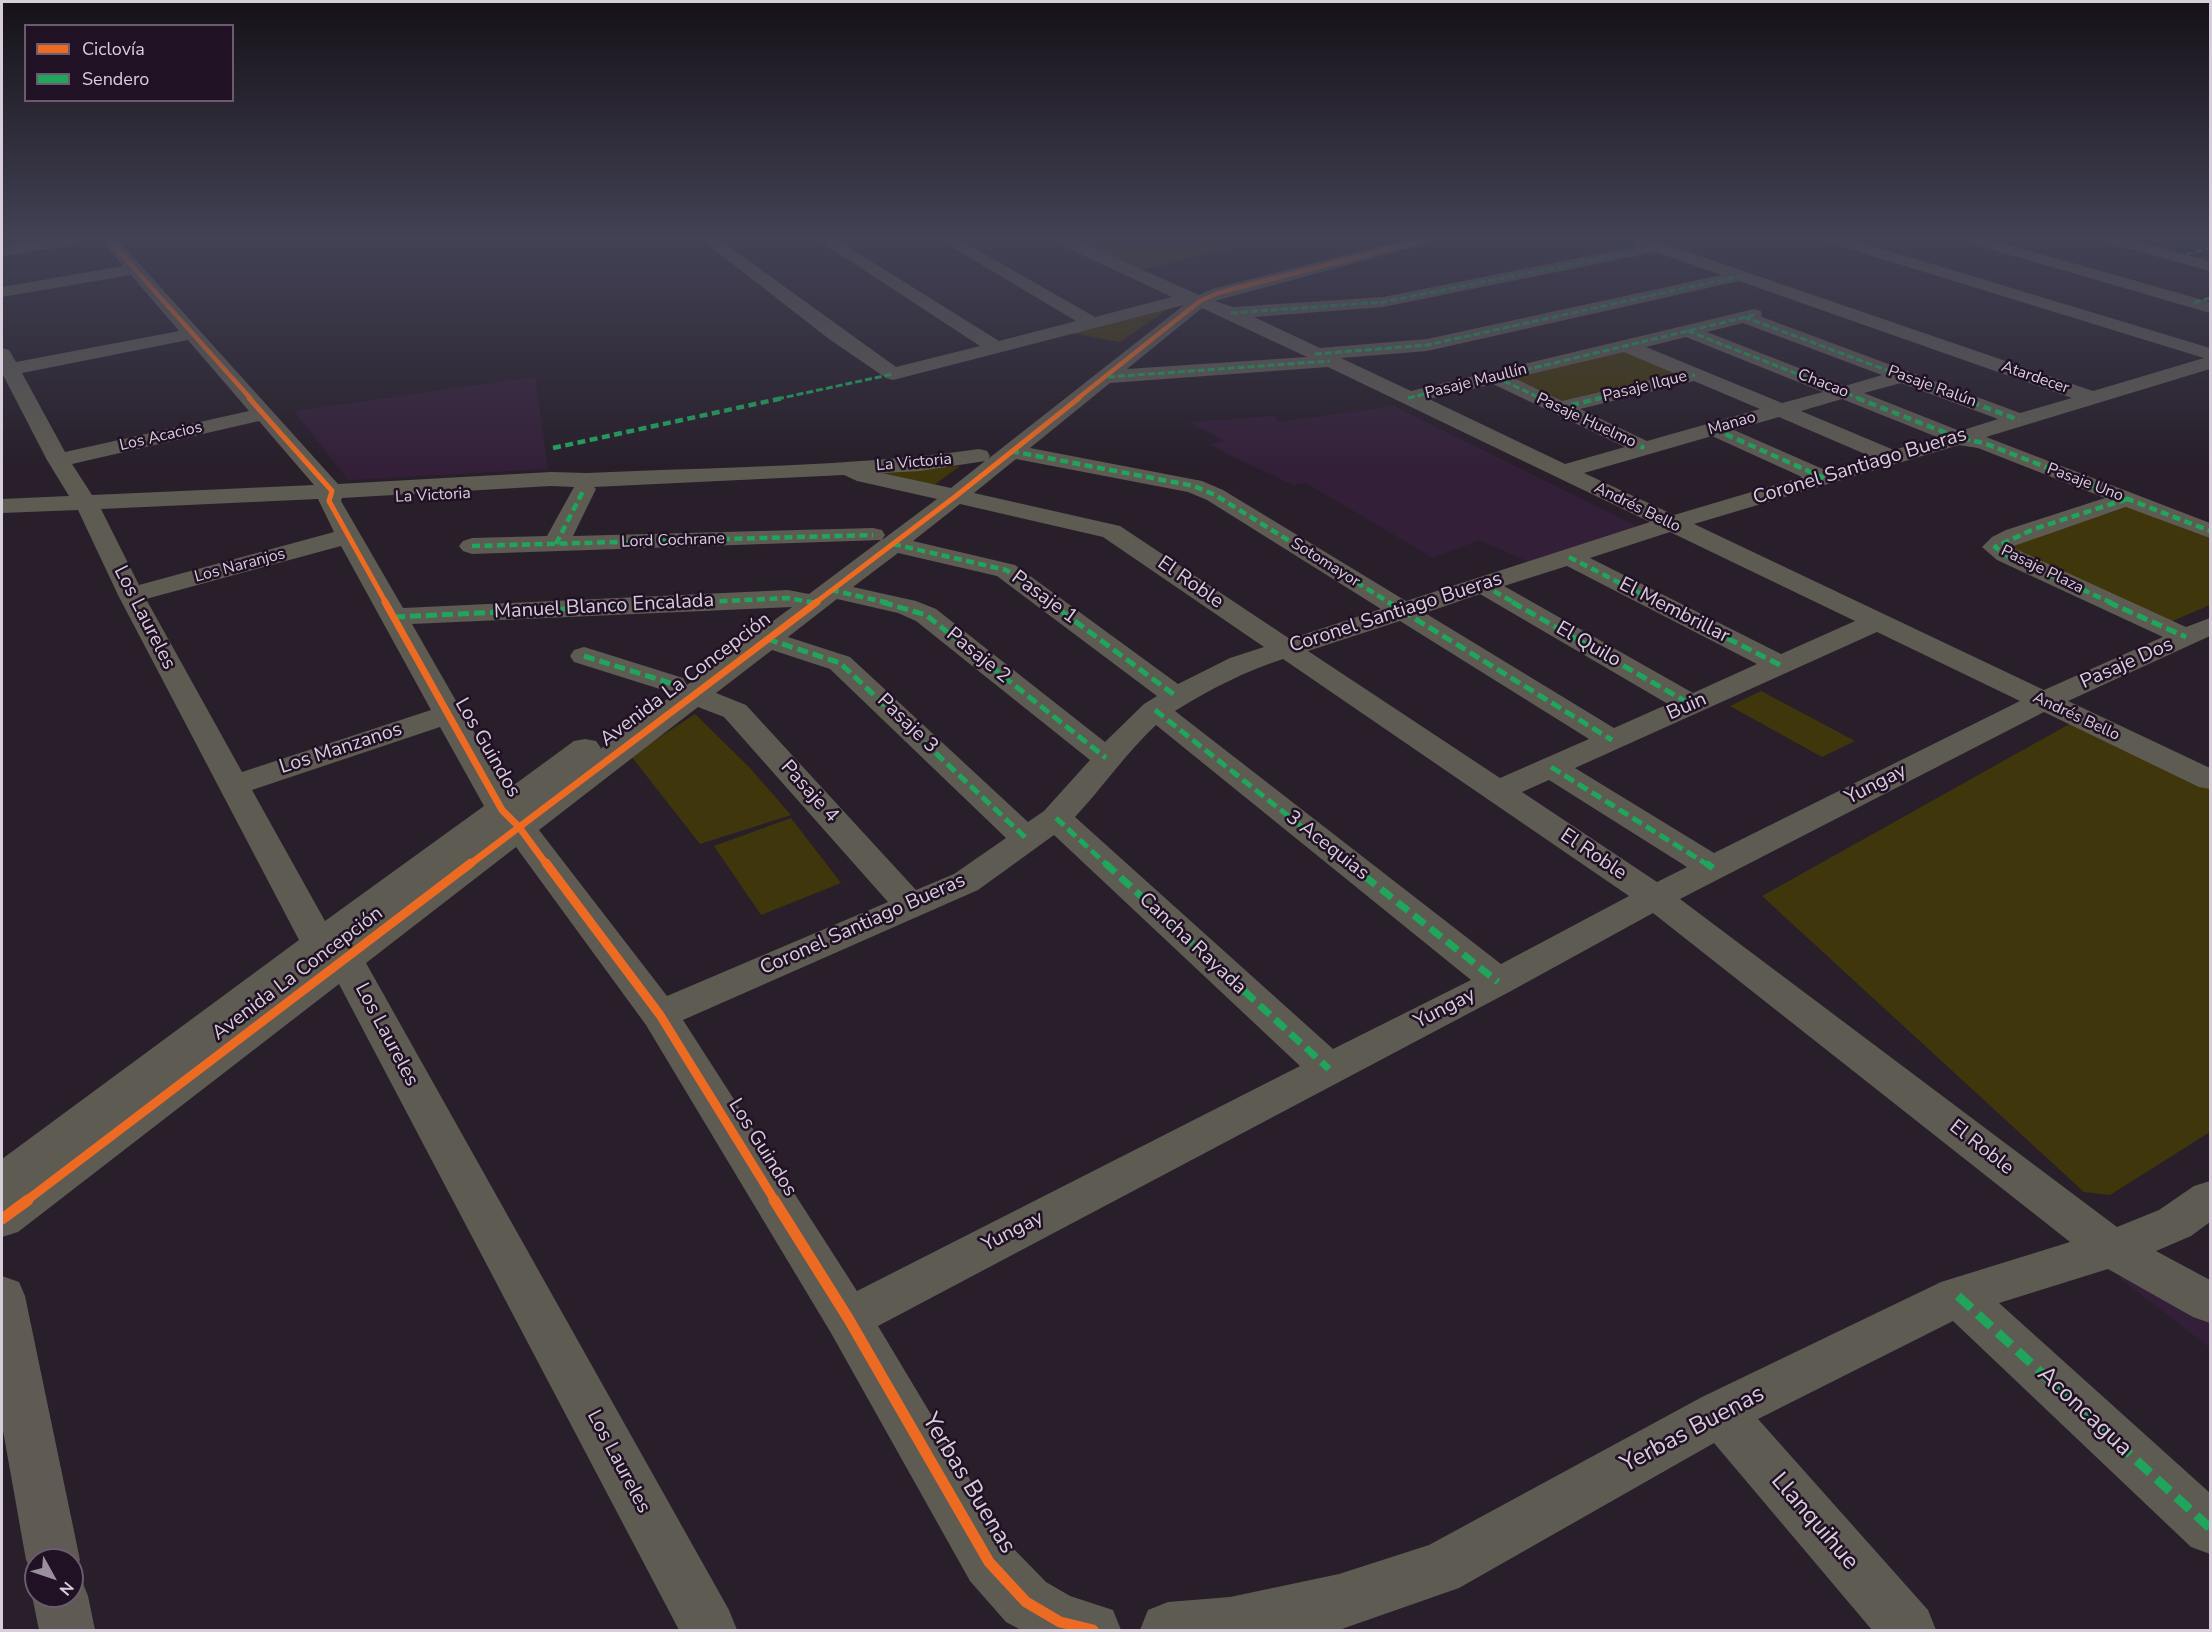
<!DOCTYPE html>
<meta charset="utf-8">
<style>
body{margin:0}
#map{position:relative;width:2212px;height:1632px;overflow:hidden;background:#281f2a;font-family:"Nunito Sans",sans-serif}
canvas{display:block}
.frame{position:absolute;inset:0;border:3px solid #d8cddb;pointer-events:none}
.legend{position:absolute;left:24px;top:24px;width:210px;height:78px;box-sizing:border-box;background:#211125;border:2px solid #6a5c6e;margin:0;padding:8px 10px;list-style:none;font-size:18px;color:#d8cddb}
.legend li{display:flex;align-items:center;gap:12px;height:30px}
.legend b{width:30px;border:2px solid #6a5c6e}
.north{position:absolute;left:24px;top:1548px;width:60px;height:60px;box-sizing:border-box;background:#211125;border:2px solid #6a5c6e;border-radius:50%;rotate:130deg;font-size:16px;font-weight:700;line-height:24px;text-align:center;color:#d8cddb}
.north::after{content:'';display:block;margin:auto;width:21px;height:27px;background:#9a909d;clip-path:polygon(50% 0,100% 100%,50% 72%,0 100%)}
</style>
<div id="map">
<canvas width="2212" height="1632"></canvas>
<div class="frame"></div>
<ul class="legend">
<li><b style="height:8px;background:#ed6a23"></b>Ciclovía</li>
<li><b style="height:8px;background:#20a55d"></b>Sendero</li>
</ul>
<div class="north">N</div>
</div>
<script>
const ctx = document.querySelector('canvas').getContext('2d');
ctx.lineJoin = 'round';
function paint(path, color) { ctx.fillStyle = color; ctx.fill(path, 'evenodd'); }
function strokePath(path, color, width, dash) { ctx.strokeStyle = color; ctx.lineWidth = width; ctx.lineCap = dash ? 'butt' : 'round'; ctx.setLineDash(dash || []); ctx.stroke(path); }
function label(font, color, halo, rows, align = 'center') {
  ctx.font = font + ' "Nunito Sans",sans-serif'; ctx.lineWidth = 5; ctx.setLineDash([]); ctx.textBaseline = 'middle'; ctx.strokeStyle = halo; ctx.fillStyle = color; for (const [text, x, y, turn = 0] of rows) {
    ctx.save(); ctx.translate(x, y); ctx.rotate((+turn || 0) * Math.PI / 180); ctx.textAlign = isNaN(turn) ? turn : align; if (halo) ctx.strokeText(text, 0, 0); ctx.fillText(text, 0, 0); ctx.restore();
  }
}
paint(new Path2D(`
 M535 377 548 469 348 480 294 411Z
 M1394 406 1636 526 1635 531 1529 562 1479 540 1433 558 1306 483 1293 485 1225 453 1210 444 1224 441 1191 422 1274 416 1279 422Z
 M2118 1277 2147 1279 2210 1317V1348Z`), '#332038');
paint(new Path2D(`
 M1074 240H1209L1230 248 1139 270Z
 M1171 307 1120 342 1072 333Z
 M1630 349 1688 374 1560 405 1506 379Z
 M960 466 934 485 877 472 880 471Z
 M2133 505 2210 534V605L2170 622 2015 549 2014 545Z
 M1761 691 1855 741 1822 757 1730 706Z
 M695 714 749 767 791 815 700 844 631 756Z
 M2073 722 2210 788V1132L2110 1195 2084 1192 1762 896Z
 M791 818 841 883 761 915 714 846Z`), '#40360b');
paint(new Path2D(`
 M42 240H81L73 245 2 256V246Z
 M101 240H118L338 484 551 472 587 473C717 467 850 467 979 449L987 451 990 456 988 459 1184 305 893 380 886 378 829 339 702 240H720L896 367 980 346 818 240H837L999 341 1076 321 940 240H960L1095 317 1172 297 1057 243 1055 240H1076L1199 295 1212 289 1404 240H1431L1429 243 1215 301 1233 307 1383 297 1638 246 1629 240H1653L2093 391 2204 358 1830 243 1828 240H1853L2210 348V369L1986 437 2210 523V538L2126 507 2011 547 2186 627 2210 618V636L2068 701 2210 768V789L2199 787 2044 712 1680 899 2117 1227 2159 1210 2194 1186 2210 1181V1222L2191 1236 2156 1251 2210 1280V1323L2193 1317 2108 1269 1999 1303 2210 1493V1554L2191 1547 1953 1321 1758 1419 1928 1610 1936 1630H1872L1714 1443 1459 1588 1339 1630H1140L1148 1610 1168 1602 1230 1597 1339 1574 1429 1545 1702 1397 1941 1282 2070 1242 1653 913 1511 991 878 1326 1008 1543 1046 1582 1070 1596 1113 1610 1121 1630H1021L1006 1622 970 1581 831 1333 646 1025 516 847 366 963 729 1610 737 1630H679L339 984 18 1232 2 1237V1159L299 940 118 595 78 510 2 513V499L69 496 47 460 2 373V348L9 350 16 362 179 331 131 275 2 297V287L123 266ZM1656 252 1721 275 1427 339 1320 348 1254 317 1383 307ZM1739 281 2072 398 2020 413 1762 317 1761 311 1754 309 1411 391 1341 358 1427 351ZM1202 308 1307 357 1127 369ZM1743 323 1882 375 1845 386 1707 332ZM1686 337 1823 392 1782 403 1646 347ZM188 340 249 411 65 452 22 373ZM1624 352 1676 374 1562 401 1514 378ZM1328 367 1650 522 1406 601 1223 490 1202 481 1030 448 1110 383ZM1694 381 1760 409 1647 441 1580 409ZM1901 383 1998 419 1960 431 1864 393ZM1493 384 1625 447 1565 464 1429 399ZM1842 399 1937 437 1894 450 1801 411ZM1779 417 1872 457 1825 470 1734 430ZM259 421 314 485 92 495 72 464ZM1712 436 1802 477 1674 515 1584 473ZM1959 445 1978 448 2105 498 2006 530 1992 537 1982 547 1997 560 2163 637 2044 690 1694 524ZM1016 459 1188 492 1207 500 1381 609 1290 639 1120 526 974 493ZM985 461 951 488 882 473 920 471ZM844 475 857 481 937 499 882 540 885 535 882 530 873 528 573 536 596 489 594 487ZM551 486 574 487 547 536 472 538 463 541 459 546 463 551 472 554 881 540 809 594 788 590 403 608 341 501 342 498ZM318 499 334 532 139 585 101 509ZM960 504 1103 537 1264 647 1230 658 1178 684 1015 565 913 541ZM1670 532 1855 621 1781 654 1590 558ZM341 546 431 710 242 772 146 599ZM898 553 997 576 1157 696 1144 704 1105 742 936 609 916 601 853 587ZM1567 566 1757 664 1693 693 1504 586ZM1480 594 1668 704 1614 728 1425 613ZM837 599 898 613 916 621 1090 760 1044 811 1028 822 850 657 788 637ZM792 607 687 685 683 678 594 650 584 647 574 650 570 656 574 662 663 690 678 691 599 750 601 748 596 741 585 739 574 741 507 790 412 624ZM1400 621 1589 739 1500 778 1308 651ZM1877 632 2020 701 1714 853 1575 768ZM772 650 830 669 1006 838 954 874 916 890 746 705 716 693ZM1283 659 1629 896 1501 964 1175 711C1210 689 1244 672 1283 659ZM698 707 724 717 888 902 667 996 539 830ZM1156 725 1471 980 1333 1049 1075 817C1103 787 1126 753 1156 725ZM440 727 484 806 325 921 252 790ZM1549 780 1687 867 1657 882 1522 792ZM1054 835 1300 1066 857 1291 683 1020 978 890Z
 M1967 240H1992L2210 302V313L1969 243Z
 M2105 240H2131L2210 261V271L2107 243Z`), '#5e5b53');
paint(new Path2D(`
 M2 1276 19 1282 25 1296 80 1560 74 1574 80 1576 88 1596 95 1630H39L32 1596 36 1587V1596H72V1560H36V1580L26 1560 2 1425Z`), '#605a54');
strokePath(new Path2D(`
 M2176 257 2210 248
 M2194 303 2210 298
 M1231 313 1383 302 1658 247
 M1744 317 1964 399
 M1688 331 1861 399
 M1315 354 1427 345 1740 276
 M1108 377 1330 361
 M1495 377 1542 399
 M1408 398 1754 315
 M777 399 893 374
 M1595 399 1695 375`), '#20a55d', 3, [7, 3]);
strokePath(new Path2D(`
 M1539 398 1644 448
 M1857 398 1959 438 1984 443 2210 531
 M1960 398 2019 420
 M1559 408 1601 398
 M1714 429 1824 478
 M553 448 783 398
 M1011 451 1194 486 1215 495 1390 603
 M556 544 584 489
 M893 544 1006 570 1051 603
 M472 546 873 535
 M1569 557 1659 603
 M1483 585 1515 603
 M831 590 889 603
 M682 603 788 598 815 603
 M2112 603 2006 555 1995 547 2034 529 2127 499`), '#20a55d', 4.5, [8, 4.5]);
strokePath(new Path2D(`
 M808 602 815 603
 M882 602 926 615 1106 758
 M1049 602 1176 696
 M1388 602 1612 740
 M1512 602 1692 705
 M1656 602 1780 665
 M2108 602 2186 637
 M394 617 713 602
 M767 639 840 663 1028 840
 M584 656 673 684
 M1155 710 1350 865
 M1551 767 1708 865
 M1056 818 1107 865`), '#20a55d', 5, [11, 5]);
strokePath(new Path2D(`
 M1105 863 1329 1069
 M1348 863 1498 982
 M1706 863 1713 868`), '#20a55d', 7, [14, 7]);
strokePath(new Path2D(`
 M1958 1296 2210 1528`), '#20a55d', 9, [18, 9]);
strokePath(new Path2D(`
 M109 240 251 399
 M1077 399 1200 301 1218 293 1423 240`), '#ed6a23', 4.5);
strokePath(new Path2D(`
 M249 398 332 491 329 501 386 603
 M815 603 956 496 1079 398`), '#ed6a23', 5);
strokePath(new Path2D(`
 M385 602 502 810 519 827 547 865
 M469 865 817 602`), '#ed6a23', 7);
strokePath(new Path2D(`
 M546 863 660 1015 775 1201
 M26 1201 471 863`), '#ed6a23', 9);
strokePath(new Path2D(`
 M774 1200 848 1318 989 1562 1026 1602 1060 1622 1093 1630
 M2 1219 28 1200`), '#ed6a23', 11);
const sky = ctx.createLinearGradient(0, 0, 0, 468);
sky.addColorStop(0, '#161117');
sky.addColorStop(0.51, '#424255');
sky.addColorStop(1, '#42425500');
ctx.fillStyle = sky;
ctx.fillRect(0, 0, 2212, 468);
label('16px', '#d8cddb', '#211125', [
 ["Atardecer",2035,378,19],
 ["Pasaje Maullín",1476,382,-14],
 ["Chacao",1823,384,21],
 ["Pasaje Ilque",1645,387,-14],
 ["Pasaje Ralún",1932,387,20],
 ["Pasaje Huelmo",1586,421,25],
 ["Manao",1732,424,-16],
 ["Los Acacios",161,437,-13],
 ["La Victoria",914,463,-5],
 ["Pasaje Uno",2085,483,21],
 ["La Victoria",433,496,-3],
 ["Andrés Bello",1637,508,26],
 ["Lord Cochrane",673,541,-2],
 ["Sotomayor",1325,563,32],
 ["Los Naranjos",240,566,-15],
 ["Pasaje Plaza",2042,570,26],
 ["Andrés Bello",2076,717,25]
]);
label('20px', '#d8cddb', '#211125', [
 ["Coronel Santiago Bueras",1860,467,-17],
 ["El Roble",1190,583,35],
 ["Pasaje 1",1044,598,36],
 ["Manuel Blanco Encalada",604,607,-3],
 ["El Membrillar",1674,611,27],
 ["Coronel Santiago Bueras",1396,613,-18],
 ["Los Laureles",144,618,63],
 ["El Quilo",1588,645,30],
 ["Pasaje 2",978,656,39],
 ["Pasaje Dos",2127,664,-24],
 ["Avenida La Concepción",686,680,-37],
 ["Buin",1687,707,-24],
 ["Pasaje 3",907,724,44],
 ["Los Guindos",487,748,60],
 ["Los Manzanos",341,749,-18],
 ["Yungay",1876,785,-27],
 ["Pasaje 4",809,792,48],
 ["3 Acequias",1327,846,38],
 ["El Roble",1593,855,34],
 ["Coronel Santiago Bueras",863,925,-24],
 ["Cancha Rayada",1192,944,43],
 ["Avenida La Concepción",298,974,-37],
 ["Yungay",1445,1009,-27],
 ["Los Laureles",386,1035,62],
 ["Los Guindos",762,1148,58],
 ["El Roble",1981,1148,38],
 ["Yungay",1013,1232,-27],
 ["Los Laureles",618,1462,62]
]);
label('24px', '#d8cddb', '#211125', [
 ["Aconcagua",2084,1412,43],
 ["Yerbas Buenas",1693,1430,-28],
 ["Yerbas Buenas",968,1484,59],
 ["Llanquihue",1814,1522,49]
]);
</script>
